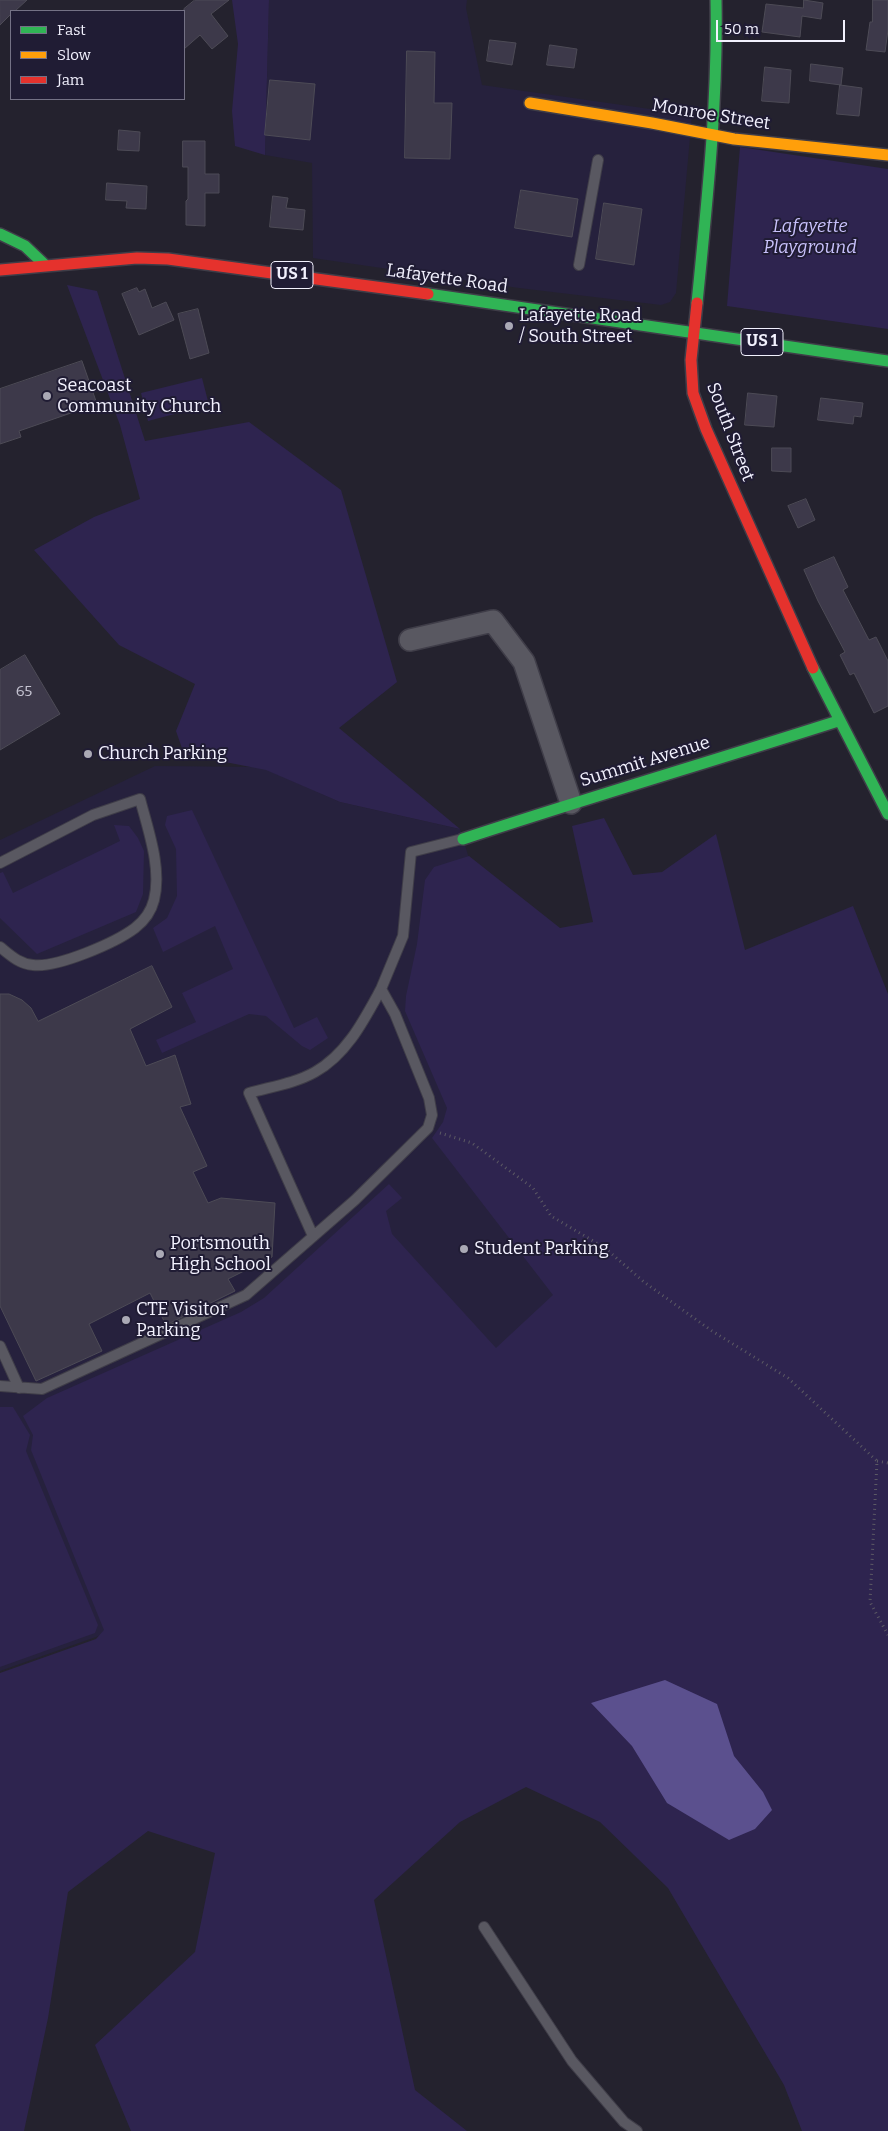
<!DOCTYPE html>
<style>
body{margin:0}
#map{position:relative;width:888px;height:2131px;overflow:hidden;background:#24222e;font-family:Bitter,serif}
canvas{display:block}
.legend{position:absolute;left:10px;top:10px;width:175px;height:90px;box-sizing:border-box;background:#201c34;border:1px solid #747185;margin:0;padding:6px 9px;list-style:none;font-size:15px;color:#f2f1fe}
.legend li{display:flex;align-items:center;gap:10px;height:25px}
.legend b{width:25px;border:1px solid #747185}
.scale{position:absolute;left:716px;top:20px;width:129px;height:22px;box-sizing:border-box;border:2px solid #f2f1fe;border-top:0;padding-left:6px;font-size:15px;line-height:18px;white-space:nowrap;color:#f2f1fe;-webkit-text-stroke:4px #201c34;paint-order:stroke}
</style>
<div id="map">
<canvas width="888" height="2131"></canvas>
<ul class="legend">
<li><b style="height:6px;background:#30b455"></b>Fast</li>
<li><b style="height:6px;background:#ff9f0a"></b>Slow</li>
<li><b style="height:6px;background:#e5322d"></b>Jam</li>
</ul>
<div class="scale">50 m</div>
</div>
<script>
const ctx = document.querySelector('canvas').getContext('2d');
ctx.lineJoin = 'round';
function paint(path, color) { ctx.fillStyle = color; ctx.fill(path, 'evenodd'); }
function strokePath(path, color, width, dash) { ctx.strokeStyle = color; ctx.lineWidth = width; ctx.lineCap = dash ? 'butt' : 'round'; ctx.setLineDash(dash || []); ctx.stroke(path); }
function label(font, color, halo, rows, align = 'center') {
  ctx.font = font + ' Bitter,serif'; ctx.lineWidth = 4; ctx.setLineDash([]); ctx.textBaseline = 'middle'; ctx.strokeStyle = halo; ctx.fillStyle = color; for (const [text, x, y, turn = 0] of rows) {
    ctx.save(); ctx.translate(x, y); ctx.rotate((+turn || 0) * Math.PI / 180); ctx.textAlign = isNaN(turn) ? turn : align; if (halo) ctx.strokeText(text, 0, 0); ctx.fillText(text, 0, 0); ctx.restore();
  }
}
paint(new Path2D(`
 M269 0H467L466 8 482 85 692 115 676 293 670 302 661 305 519 288 313 258 312 163 265 155Z
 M155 766 261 767 340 802 460 829 472 868 564 1295 494 1356 110 1632 0 1671V840Z`), '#26213d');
paint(new Path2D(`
 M232 0H269L265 155 235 146 232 111 238 44Z
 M740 147 888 169V329L727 306Z
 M67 285 97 291 145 441 249 422 341 490 397 682 339 728 460 829 340 802 266 770 184 754 176 731 195 684 119 645 34 550 94 517 140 499 120 425Z
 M202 378 209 405 148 421 141 393Z
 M192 810 294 1028 317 1017 328 1038 310 1050 302 1046 266 1016 249 1014 162 1053 156 1040 196 1022 182 993 233 969 215 926 163 952 153 928 167 918 177 896 176 849 165 825 167 816Z
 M604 818 633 875 662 872 716 834 745 950 853 906 888 994V2131H802L784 2085 668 1888 600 1822 526 1787 460 1822 374 1900 415 2090 467 2131H131L95 2045 195 1952 215 1853 148 1831 68 1892 48 2018 24 2131H0V1673L96 1639 104 1630 31 1450 33 1435 23 1416 47 1398 241 1312 264 1298 389 1184 402 1198 386 1211 392 1234 496 1348 553 1295 432 1138 443 1122 447 1108 405 1011 406 996 417 944 425 880 434 867 469 856 560 928 593 922 572 826Z
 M114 825 129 826 138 838 144 851 143 894 136 912 37 954 0 918V873L3 872 13 893 120 841Z
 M0 1407H13L30 1435 26 1451 98 1625 95 1633 0 1667Z`), '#2e244f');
paint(new Path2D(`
 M665 1680 717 1704 734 1756 763 1792 772 1810 755 1829 729 1840 667 1803 632 1746 591 1703Z`), '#5b508e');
const building = new Path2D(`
 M0 0H27L15 11H11V14L0 25Z
 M195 0H229L211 14 228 36 212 49 200 35 184 49V9Z
 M804 0 823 3 821 19 802 16 800 37 762 32 766 4 803 8Z
 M873 0H888V30L885 52 866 50 870 22H872Z
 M490 40 516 43 512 65 487 61Z
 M550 45 577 49 574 68 547 65Z
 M407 51 435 52 434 103H452L450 159 405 158Z
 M811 64 843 68 841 85 810 81Z
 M765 67 791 70 789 103 762 101Z
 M270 80 315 84 310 140 265 135Z
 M840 85 862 88 859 116 837 114Z
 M119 130 140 132 139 151 118 150Z
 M183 141H205V174H219V193H205V226L186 225V201L188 199V167H183Z
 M107 183 147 186 146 209 126 208 127 201 106 200Z
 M521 190 578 199 572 237 515 228Z
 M273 196 288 198 286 208 305 210 303 230 270 227Z
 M604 203 642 209 634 265 596 259Z
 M137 288 139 292 145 289 152 308 166 302 174 320 139 335 122 294Z
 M198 309 209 353 190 359 178 314Z
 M82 361 97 404 19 431 21 437 0 444V389Z
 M748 393 777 396 774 427 745 425Z
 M821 398 863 403 861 417 854 416 853 424 818 420Z
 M772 448H791V472L772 471Z
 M806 499 815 520 798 528 788 506Z
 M834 557 848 587 843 590 869 640 876 637 888 661V706L874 713 854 673 850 675 840 655 845 652 818 601 804 570Z
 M25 655 60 714 0 750V670Z
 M152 966 172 1007 130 1029 146 1066 175 1055 191 1104 180 1107 207 1166 193 1172 208 1203 221 1198 275 1203 272 1257 228 1279 235 1291 166 1325 150 1293 89 1324 102 1351 36 1381 0 1306V994H9L22 1000 31 1008 38 1021Z`);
paint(building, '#3d394a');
strokePath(building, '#4d4b56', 1);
const lane = new Path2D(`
 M579 265 598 160
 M0 863 93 815 140 799C148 830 162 868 154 900 151 912 144 921 135 928 115 943 57 968 33 965 19 964 10 955 0 947
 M313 1236 249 1093C270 1087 296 1083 315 1072 347 1054 364 1020 381 989
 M0 1346 19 1388
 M0 1386 42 1389 246 1295 355 1200 428 1128 432 1115 429 1098 395 1014 381 989 403 936 411 852 462 839
 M484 1927 572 2061 624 2122 637 2131`);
const street = new Path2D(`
 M410 640 493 621 524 662 571 803`);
const fast = new Path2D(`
 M0 234 25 246 45 265
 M428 294 888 361
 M697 303C707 202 718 102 716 0
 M813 668 888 814
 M463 839C587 798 713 761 838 721`);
const slow = new Path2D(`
 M530 103 652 123 734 139 888 155`);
const jam = new Path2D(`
 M0 270 137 258 168 259 428 294
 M697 303 691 360 693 393 706 429 813 668`);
strokePath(lane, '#3f3d48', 12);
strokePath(street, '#3f3d48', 24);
strokePath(fast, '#3f3d48', 14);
strokePath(slow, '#3f3d48', 14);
strokePath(jam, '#3f3d48', 14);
strokePath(new Path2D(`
 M440 1133 472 1143 533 1188 551 1216 605 1248 644 1282 712 1331 788 1378 877 1461 870 1602 888 1635
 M877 1461 888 1463`), '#5c5a64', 3, [1, 4]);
strokePath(lane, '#595861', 10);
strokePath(street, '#595861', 21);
strokePath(fast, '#30b455', 11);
strokePath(slow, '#ff9f0a', 11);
strokePath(jam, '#e5322d', 11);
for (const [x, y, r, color] of [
 [509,326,5,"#aaa9b5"],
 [47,396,5,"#aaa9b5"],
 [88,754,5,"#aaa9b5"],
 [464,1249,5,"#aaa9b5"],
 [160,1254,5,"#aaa9b5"],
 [126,1320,5,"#aaa9b5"]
]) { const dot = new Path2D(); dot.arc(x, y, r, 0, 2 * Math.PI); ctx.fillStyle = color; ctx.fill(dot); strokePath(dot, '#201c34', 2); }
label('15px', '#c5c3d1', null, [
 ["65",24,692]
]);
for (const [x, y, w] of [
 [292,275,42],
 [762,342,42]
]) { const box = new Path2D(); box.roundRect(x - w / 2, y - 13.5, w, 27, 4); ctx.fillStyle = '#201c34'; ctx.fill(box); strokePath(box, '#f2f1fe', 1); }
label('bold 16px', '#f2f1fe', null, [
 ["US 1",292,275],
 ["US 1",762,342]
]);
label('18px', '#f2f1fe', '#201c34', [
 ["Monroe Street",711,115,9],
 ["Lafayette Road",447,279,8],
 ["South Street",730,432,69],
 ["Summit Avenue",645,762,-17]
]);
label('italic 18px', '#c9c2fc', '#201c34', [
 ["Lafayette",810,227],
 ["Playground",810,248]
]);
label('18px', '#f2f1fe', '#201c34', [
 ["Lafayette Road",519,316],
 ["/ South Street",519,337],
 ["Seacoast",57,386],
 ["Community Church",57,407],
 ["Church Parking",98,754],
 ["Portsmouth",170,1244],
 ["High School",170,1265],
 ["Student Parking",474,1249],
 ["CTE Visitor",136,1310],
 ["Parking",136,1331]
], 'left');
</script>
